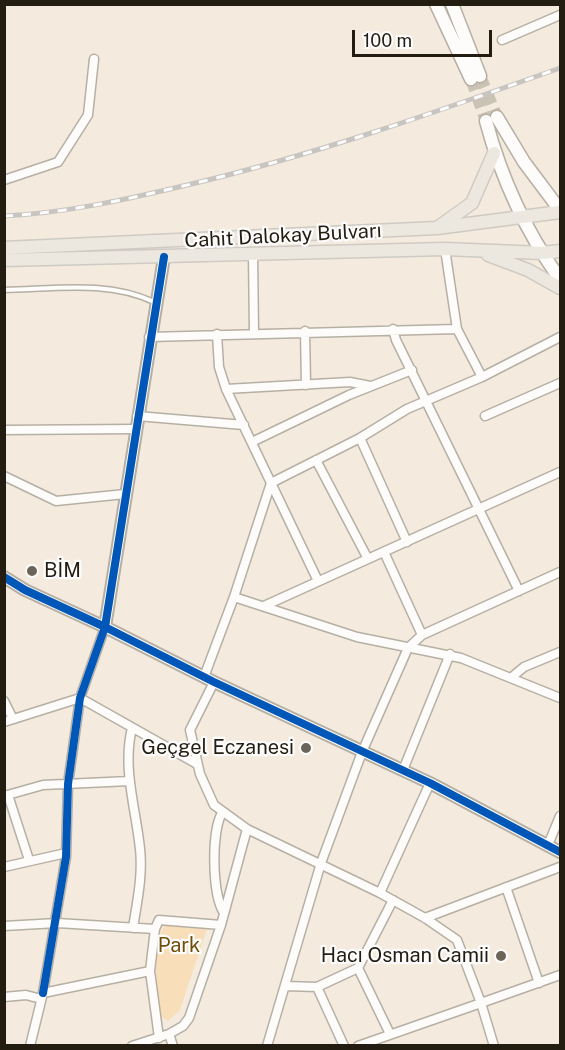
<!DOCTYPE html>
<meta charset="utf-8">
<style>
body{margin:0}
#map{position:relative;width:565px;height:1050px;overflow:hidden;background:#f4ebde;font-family:"Public Sans",sans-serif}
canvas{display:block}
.frame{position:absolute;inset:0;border:6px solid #231c11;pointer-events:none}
.scale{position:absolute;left:352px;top:30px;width:140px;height:27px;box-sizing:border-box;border:3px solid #231c11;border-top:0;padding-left:8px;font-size:18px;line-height:21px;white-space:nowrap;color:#231c11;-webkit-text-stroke:4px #fcfcfc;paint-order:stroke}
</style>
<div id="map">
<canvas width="565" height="1050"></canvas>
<div class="frame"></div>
<div class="scale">100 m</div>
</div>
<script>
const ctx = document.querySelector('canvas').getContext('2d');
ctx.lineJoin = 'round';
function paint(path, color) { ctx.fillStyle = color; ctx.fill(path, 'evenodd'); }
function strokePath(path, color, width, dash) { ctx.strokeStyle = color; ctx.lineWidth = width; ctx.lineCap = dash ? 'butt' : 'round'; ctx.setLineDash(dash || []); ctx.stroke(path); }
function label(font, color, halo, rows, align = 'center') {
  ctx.font = font + ' "Public Sans",sans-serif'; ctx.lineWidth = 4.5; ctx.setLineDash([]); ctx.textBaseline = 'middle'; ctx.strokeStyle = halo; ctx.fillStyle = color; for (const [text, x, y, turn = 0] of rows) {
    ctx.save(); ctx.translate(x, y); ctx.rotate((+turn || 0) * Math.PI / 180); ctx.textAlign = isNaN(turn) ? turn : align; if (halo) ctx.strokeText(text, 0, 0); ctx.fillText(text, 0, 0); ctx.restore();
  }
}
paint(new Path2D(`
 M166 922 208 926 180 1010 168 1021 160 1016C158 983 150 951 166 922Z`), '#f8deb9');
strokePath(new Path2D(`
 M480 76 497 117
 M471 79 486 121`), '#cac2b5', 12, [12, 6]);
const service = new Path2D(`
 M4 290C54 289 108 280 154 302`);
const minor = new Path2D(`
 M502 40 560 15
 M4 180 58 162 88 115 94 59
 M445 249 457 329 482 377
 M253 254 254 333
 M393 329 396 340 519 591
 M305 331 306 385
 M217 334 219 367 226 389 318 581
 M149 337 457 329
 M226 389 350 382 370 386
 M137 416 244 425
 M485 416 560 383
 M4 430 135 429
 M360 438 407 542
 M252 442 349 395 412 370
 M316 460 368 559
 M4 476 56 501 125 494
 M384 552 422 635
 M234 597 357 637 461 658 560 698
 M264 606 560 472
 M204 677 234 597 271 483 360 438 407 409 482 377 560 337
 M512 677 524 667 560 652
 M214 682 190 730 200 774 214 805 247 829 380 893 425 918 457 940 481 1003 358 1046
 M4 701 13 719
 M4 722 80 698 197 764
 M132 728C122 768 136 809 140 849 143 875 137 902 133 928
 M403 770 450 654
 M8 795 29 860
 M4 796 43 785 130 781
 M222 813C211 832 212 895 224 913
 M548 845 560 816
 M4 867 66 853
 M506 887 539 983
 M380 893 430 783
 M425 918 560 867
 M4 926 57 923 155 929
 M358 968 390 1034
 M150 971 155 929 159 920 221 925
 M286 986 317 987 358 968 393 900
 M317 987 344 1046
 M43 993 66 857 68 784 80 698 105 627
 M4 997 26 995 41 999
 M169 1034 183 1026 189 1018 221 925 247 829
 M30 1046 43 993 150 971 159 1038
 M132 1046 169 1034 173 1046
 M267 1046 321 863 362 752 408 648 422 635 560 572
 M494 1046 481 1003 560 975`);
const tertiary = new Path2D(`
 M4 577 25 590 105 627 214 682 430 783 560 852
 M105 627 164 257`);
const secondary = new Path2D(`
 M436 4 471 79
 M452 4 480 76
 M497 117 524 162 560 210
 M486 121C501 177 526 232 560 279`);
const primary = new Path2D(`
 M437 228 472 203 494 153
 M4 248 437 228 560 212
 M488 255 528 270 560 288
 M4 260 445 249 542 253 560 251`);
strokePath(service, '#b6afa4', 7);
strokePath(minor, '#b6afa4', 11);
strokePath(tertiary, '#b6afa4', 14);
strokePath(secondary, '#b6afa4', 15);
strokePath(primary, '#cfcac3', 15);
strokePath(service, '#fdfcfa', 4);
strokePath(minor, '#fdfcfa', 8);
strokePath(tertiary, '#fdfcfa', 10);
strokePath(secondary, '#fdfcfa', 12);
strokePath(primary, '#ede8df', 12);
const rail = new Path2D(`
 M4 216C65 213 124 200 183 186 312 156 436 112 560 68`);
strokePath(rail, '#c8c5c1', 5);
strokePath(rail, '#fcfcfc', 3, [9]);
strokePath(new Path2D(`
 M4 577 25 590 105 627 214 682 430 783 560 852
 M43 993 66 857 68 784 80 698 105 627 164 257`), '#0057b8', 8);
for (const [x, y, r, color] of [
 [32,571,6,"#6c6459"],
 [306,748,6,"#6c6459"],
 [501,956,6,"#6c6459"]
]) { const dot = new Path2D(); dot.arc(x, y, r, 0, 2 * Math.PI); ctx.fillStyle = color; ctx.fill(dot); strokePath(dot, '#fcfcfc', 2); }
label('20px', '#231c11', '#fcfcfc', [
 ["Cahit Dalokay Bulvarı",283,236,-3]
]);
label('20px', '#231c11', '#fcfcfc', [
 ["BİM",44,571,"left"],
 ["Geçgel Eczanesi",294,748],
 ["Hacı Osman Camii",489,956]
], 'right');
label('20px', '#734e0b', '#fcfcfc', [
 ["Park",179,946]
]);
</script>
